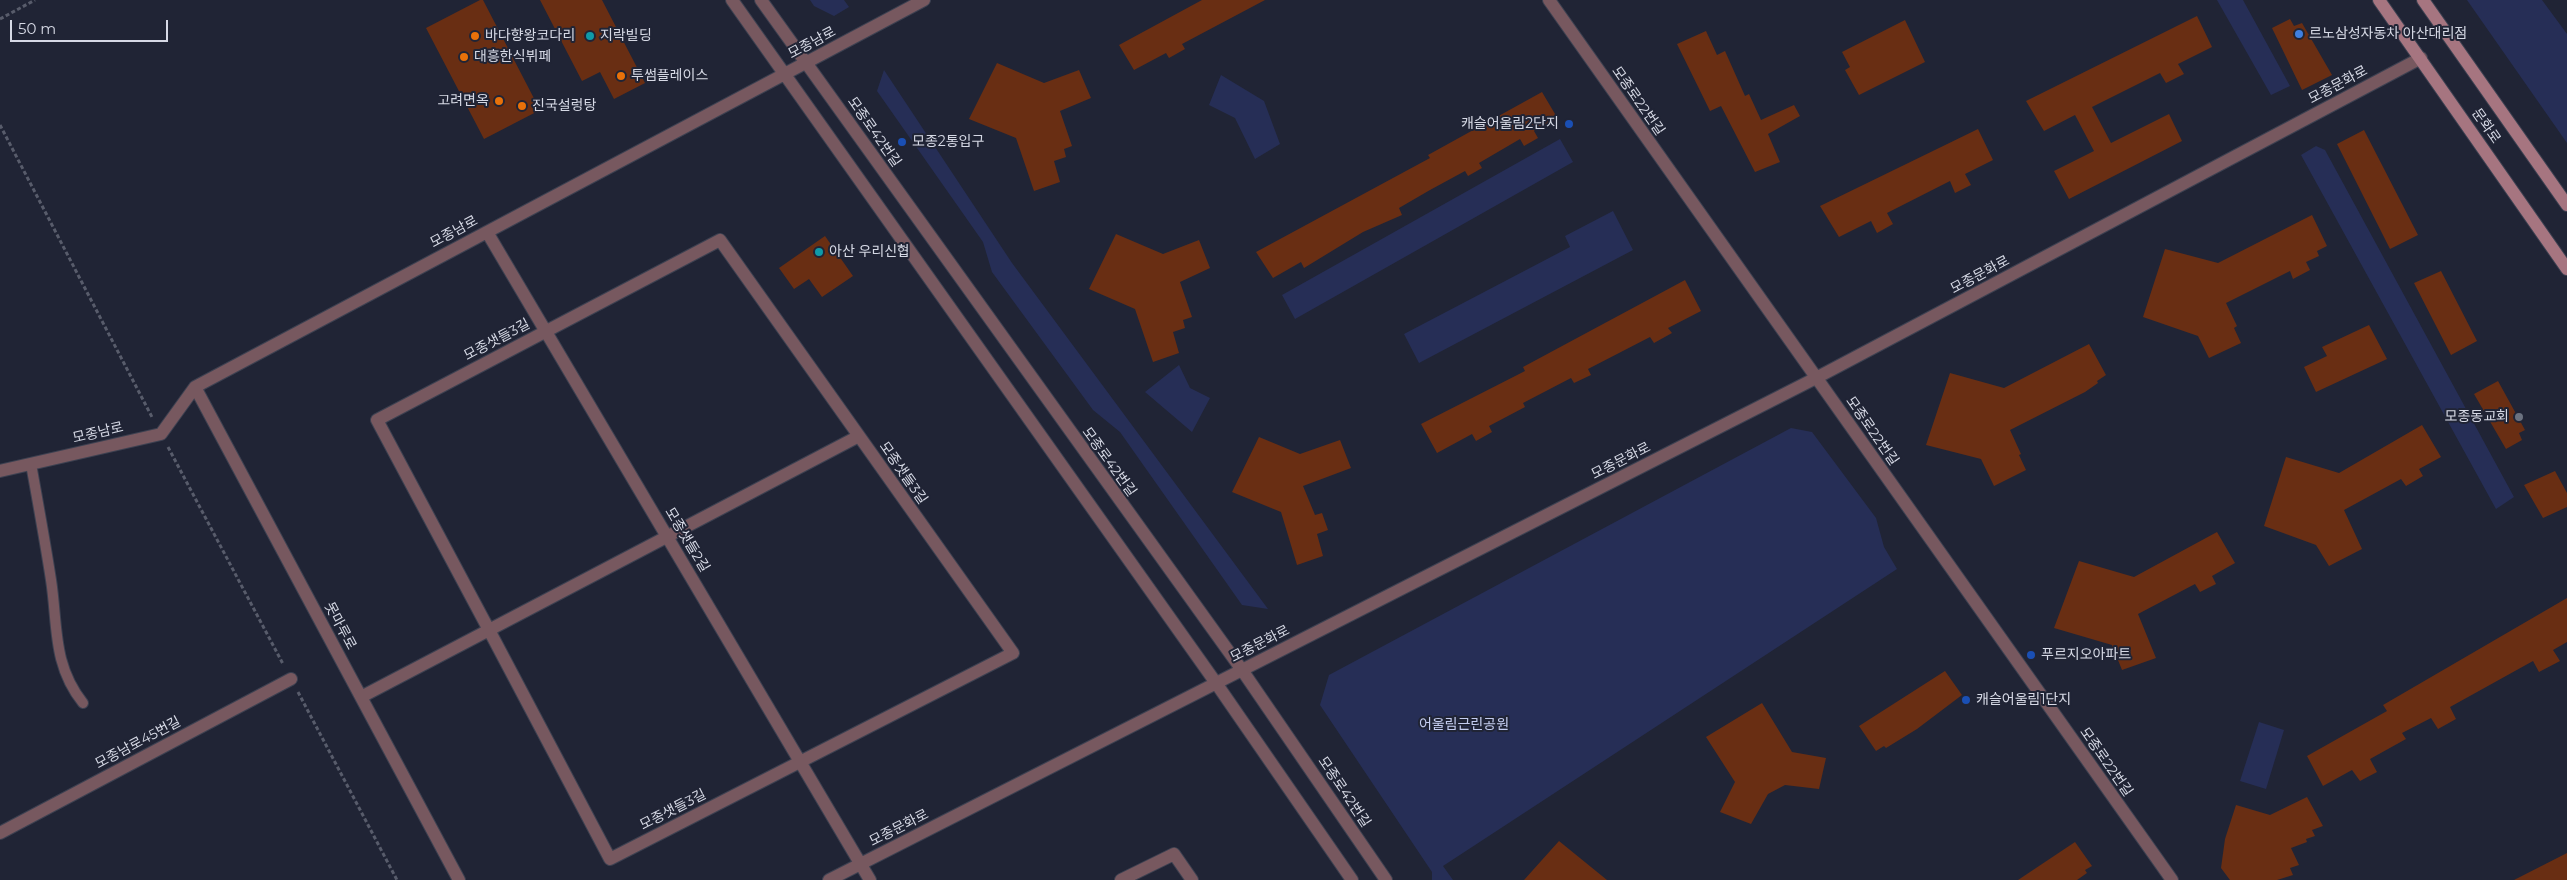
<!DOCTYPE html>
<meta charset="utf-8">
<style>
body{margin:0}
#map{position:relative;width:2567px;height:880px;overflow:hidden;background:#202435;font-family:Montserrat,sans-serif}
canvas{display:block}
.scale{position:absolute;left:10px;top:20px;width:158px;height:22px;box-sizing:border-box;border:2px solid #d6d9e5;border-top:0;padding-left:6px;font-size:15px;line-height:18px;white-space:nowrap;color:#d6d9e5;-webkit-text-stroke:4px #202435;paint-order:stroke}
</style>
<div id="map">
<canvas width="2567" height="880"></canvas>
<div class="scale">50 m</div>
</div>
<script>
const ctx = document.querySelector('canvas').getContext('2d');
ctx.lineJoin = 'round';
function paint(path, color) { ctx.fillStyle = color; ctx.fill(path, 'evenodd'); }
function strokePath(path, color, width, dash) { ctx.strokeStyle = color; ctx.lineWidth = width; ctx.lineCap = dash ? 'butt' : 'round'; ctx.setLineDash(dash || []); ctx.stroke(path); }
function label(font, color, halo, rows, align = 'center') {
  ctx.font = font + ' Montserrat,"Noto Sans KR",sans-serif'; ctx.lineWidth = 4; ctx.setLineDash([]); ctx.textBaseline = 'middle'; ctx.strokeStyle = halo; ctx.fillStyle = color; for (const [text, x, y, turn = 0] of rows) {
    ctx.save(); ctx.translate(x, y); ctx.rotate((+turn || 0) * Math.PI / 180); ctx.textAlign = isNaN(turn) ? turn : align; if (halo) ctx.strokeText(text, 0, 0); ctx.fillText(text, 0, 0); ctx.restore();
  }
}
paint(new Path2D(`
 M810 0H844L849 7 834 16 814 6Z
 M2217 0H2243L2290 86 2271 95Z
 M2467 0H2542L2567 34V143Z
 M884 70 1012 263 1268 609 1242 605 1120 432 1093 410 992 272 983 242 877 91Z
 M1221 75 1264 101 1280 144 1255 159 1235 118 1209 105Z
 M1560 139 1573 162 1295 319 1282 295Z
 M2316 146 2325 150 2514 497 2496 509 2301 155Z
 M1613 211 1633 250 1419 363 1404 334 1570 247 1565 236Z
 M1179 365 1190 388 1210 398 1192 432 1145 392Z
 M1791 428 1812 432 1876 518 1884 547 1897 569 1443 866 1453 880H1432V872L1320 705 1329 675Z
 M2259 722 2284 730 2266 789 2240 781Z`), '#262e56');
paint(new Path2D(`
 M480 0H483L540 110 484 139 426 28Z
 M540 0H602L645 83 614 99 600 72 582 81Z
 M1202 0H1265L1182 44 1185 49 1169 58 1166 53 1134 70 1119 45Z
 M2197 16 2212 47 2178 64 2184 74 2166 83 2160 73 2092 107 2111 143 2169 114 2182 141 2069 199 2054 171 2094 151 2075 115 2044 131 2026 101Z
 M2290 19 2294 26 2302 23 2332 75 2302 90 2272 28Z
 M1905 20 1925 62 1859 95 1845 70 1850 67 1842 52Z
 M1706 31 1717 55 1725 51 1745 96 1749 94 1761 120 1794 105 1800 116 1768 134 1780 162 1755 172 1721 106 1710 111 1677 44Z
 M997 63 1044 83 1079 70 1091 98 1060 111 1072 146 1064 149 1066 157 1054 161 1060 182 1034 191 1016 138 969 119Z
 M1542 92 1558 119 1534 131 1538 138 1524 146 1520 139 1479 163 1482 168 1468 176 1465 171 1430 190 1399 208 1402 215 1363 232 1304 268 1301 262 1273 278 1256 252 1430 158 1428 155Z
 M1978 129 1993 160 1965 174 1971 185 1955 193 1950 181 1887 213 1893 224 1877 233 1871 221 1839 237 1820 206Z
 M2364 130 2418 235 2390 249 2337 144Z
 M2312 215 2327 246 2317 251 2319 256 2306 262 2310 270 2293 279 2290 271 2226 303 2237 326 2234 328 2241 343 2209 358 2198 336 2143 317 2165 249 2218 263Z
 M1116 234 1163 254 1199 240 1210 268 1180 282 1192 317 1183 320 1185 328 1173 332 1179 353 1153 362 1135 309 1089 289Z
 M825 236 853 276 822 297 809 279 794 289 779 268Z
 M2441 271 2477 341 2451 355 2414 283Z
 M1685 280 1701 311 1668 328 1672 333 1654 343 1650 337 1588 369 1591 375 1574 383 1571 378 1523 403 1525 407 1489 426 1492 432 1476 441 1472 434 1437 453 1421 424 1525 371 1523 367Z
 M2369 325 2387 359 2316 392 2304 367 2327 356 2322 347Z
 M2089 344 2106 375 2097 381 2098 383 2085 392 2010 430 2021 454 2019 455 2026 470 1994 486 1981 459 1926 445 1950 373 2004 388Z
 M2498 381 2525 430 2519 433 2522 440 2506 449 2474 394Z
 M2422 425 2441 457 2419 469 2423 476 2406 486 2401 479 2344 510 2362 549 2329 566 2316 545 2264 526 2286 457 2339 473Z
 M1259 437 1300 454 1340 440 1351 468 1303 486 1315 515 1322 513 1328 530 1317 534 1323 556 1297 565 1281 512 1232 492Z
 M2555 471 2567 493V507L2543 518 2524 485Z
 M2217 532 2235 563 2212 576 2216 584 2200 592 2195 584 2138 614 2156 658 2122 670 2112 645 2054 628 2079 561 2134 577Z
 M2567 598V642L2553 650 2560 661 2539 672 2533 661 2450 707 2456 719 2438 729 2431 718 2402 733 2406 739 2370 759 2377 772 2360 781 2352 770 2323 786 2307 756 2387 711 2383 705Z
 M1945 671 1962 695 1917 729 1886 748 1884 746 1876 751 1859 726Z
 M1762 703 1792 752 1826 758 1819 789 1785 785 1768 794 1751 824 1720 812 1735 782 1706 737Z
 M2307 797 2323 826 2312 830 2315 836 2306 839 2307 842 2291 848 2299 865 2290 868 2293 875 2277 880H2230L2221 868 2225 839 2236 805 2270 815Z
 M1559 841 1607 880H1524Z
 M2075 842 2092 866 2085 870 2087 873 2077 880H2018Z
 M2567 853V880H2514Z`), '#692e13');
const service = new Path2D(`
 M31 464C38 503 45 541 51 580 58 625 52 664 83 703`);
const minor = new Path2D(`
 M732 0 1216 683 1352 880
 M761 0 1242 670 1386 880
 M1549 0 2172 880
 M487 232 870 880
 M195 387 459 880
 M0 471 161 434 195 387 924 0
 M361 697 489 630 377 420 720 240 1013 653 610 859 489 630 859 436
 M0 833 291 679
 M829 880 1816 378 2421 58
 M1121 880 1174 854 1192 880`);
const secondary = new Path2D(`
 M2379 0 2567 269
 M2423 0 2567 205`);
strokePath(service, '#3d4151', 12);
strokePath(minor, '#3d4151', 14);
strokePath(secondary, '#3d4151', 14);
strokePath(new Path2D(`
 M0 19 35 0
 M0 125 153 419
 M168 447 283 664
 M298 692 397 880`), '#585c6b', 3, [4, 2.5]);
strokePath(service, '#77585f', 10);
strokePath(minor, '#77585f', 12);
strokePath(secondary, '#a67580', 12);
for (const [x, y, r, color] of [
 [2299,34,5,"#3f7fe0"],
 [475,36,5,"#e8710a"],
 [590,36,5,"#0f9aa8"],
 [464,57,5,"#e8710a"],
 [621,76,5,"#e8710a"],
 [499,101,5,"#e8710a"],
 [522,106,5,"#e8710a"],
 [1569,124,5,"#1a4fb4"],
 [902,142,5,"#1a4fb4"],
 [819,252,5,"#0f9aa8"],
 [2519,417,5,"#6b7280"],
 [2031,655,5,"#1a4fb4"],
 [1966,700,5,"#1a4fb4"]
]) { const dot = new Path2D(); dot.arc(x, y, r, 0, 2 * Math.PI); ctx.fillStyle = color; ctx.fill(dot); strokePath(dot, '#202435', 2); }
label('14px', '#d6d9e5', '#202435', [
 ["르노삼성자동차 아산대리점",2309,34],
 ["바다향왕코다리",485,36],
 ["지락빌딩",600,36],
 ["대흥한식뷔페",474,57],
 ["투썸플레이스",631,76],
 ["고려면옥",489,101,"right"],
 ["진국설렁탕",532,106],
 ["캐슬어울림2단지",1559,124,"right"],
 ["모종2통입구",912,142],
 ["아산 우리신협",829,252],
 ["모종동교회",2509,417,"right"],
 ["푸르지오아파트",2041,655],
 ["캐슬어울림1단지",1976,700]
], 'left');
label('14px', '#d6d9e5', '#202435', [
 ["모종남로",812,43,-28],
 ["모종문화로",2338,85,-28],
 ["모종로22번길",1638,101,55],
 ["문화로",2486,126,55],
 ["모종로42번길",874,132,55],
 ["모종남로",454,232,-28],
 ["모종문화로",1980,275,-28],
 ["모종샛들3길",497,340,-28],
 ["모종로22번길",1872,431,55],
 ["모종남로",98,433,-13],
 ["모종문화로",1621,461,-27],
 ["모종로42번길",1109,462,54],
 ["모종샛들3길",903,473,55],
 ["모종샛들2길",687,540,59],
 ["못마루로",340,626,62],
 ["모종문화로",1260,644,-27],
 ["모종남로45번길",138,743,-28],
 ["모종로22번길",2106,762,55],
 ["모종로42번길",1344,792,56],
 ["모종샛들3길",673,810,-27],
 ["모종문화로",899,828,-27]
]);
label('14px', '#c4cdf0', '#202435', [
 ["어울림근린공원",1464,725]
]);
</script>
